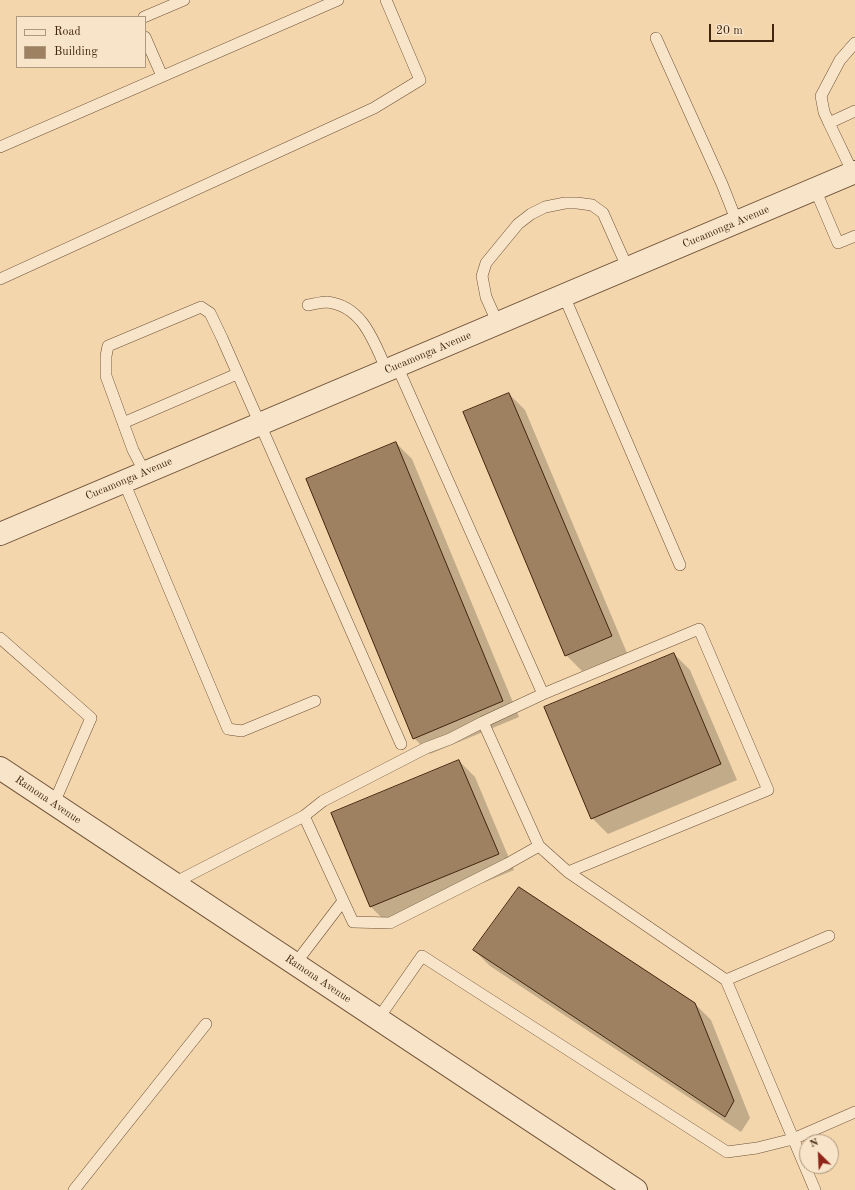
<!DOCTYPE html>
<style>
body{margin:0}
#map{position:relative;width:855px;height:1190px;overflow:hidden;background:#f3d6ac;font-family:"Old Standard TT",serif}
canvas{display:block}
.legend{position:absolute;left:16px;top:16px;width:130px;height:52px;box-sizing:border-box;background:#f7e4c9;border:1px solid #af987e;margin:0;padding:5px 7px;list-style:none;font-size:12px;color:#42250e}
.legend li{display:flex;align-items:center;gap:8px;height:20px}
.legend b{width:20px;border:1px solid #af987e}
.north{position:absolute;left:799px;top:1134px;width:40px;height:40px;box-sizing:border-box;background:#f7e4c9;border:1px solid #af987e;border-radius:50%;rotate:336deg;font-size:11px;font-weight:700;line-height:16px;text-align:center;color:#42250e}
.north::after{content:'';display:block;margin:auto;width:14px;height:18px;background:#8f2418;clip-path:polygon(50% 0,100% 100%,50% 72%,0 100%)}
.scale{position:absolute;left:709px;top:24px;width:65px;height:18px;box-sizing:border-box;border:2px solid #42250e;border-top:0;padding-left:5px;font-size:12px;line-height:14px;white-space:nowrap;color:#42250e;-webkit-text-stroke:3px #f7e4c9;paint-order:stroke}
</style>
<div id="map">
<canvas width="855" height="1190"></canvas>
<ul class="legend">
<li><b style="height:5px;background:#f7e4c9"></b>Road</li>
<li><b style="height:11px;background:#9e8160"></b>Building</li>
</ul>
<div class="north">N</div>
<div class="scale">20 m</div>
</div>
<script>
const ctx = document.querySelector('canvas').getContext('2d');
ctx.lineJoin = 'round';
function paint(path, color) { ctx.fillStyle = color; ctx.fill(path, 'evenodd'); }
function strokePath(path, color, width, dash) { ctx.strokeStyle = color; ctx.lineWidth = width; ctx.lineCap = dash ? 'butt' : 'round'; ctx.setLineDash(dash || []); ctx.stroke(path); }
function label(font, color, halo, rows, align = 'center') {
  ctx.font = font + ' "Old Standard TT",serif'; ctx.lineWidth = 3; ctx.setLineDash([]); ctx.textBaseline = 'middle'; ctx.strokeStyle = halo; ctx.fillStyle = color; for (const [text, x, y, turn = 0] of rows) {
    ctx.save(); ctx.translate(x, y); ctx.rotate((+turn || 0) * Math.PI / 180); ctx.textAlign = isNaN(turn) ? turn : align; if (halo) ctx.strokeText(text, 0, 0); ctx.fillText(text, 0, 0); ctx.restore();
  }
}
paint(new Path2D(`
 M509 394 525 410 627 653 582 671 566 655Z
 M396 443 412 459 519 717 430 754 414 738Z
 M674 654 690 670 737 780 608 834 592 818Z
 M459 761 475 777 514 870 387 923 371 907Z
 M474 950 695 1004 711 1020 750 1118 741 1132 490 966Z`), '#0003');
const building = new Path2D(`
 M509 393 612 636 565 656 463 412Z
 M396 442 503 701 413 739 306 479Z
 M674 653 721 764 591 819 544 707Z
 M459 760 499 854 370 907 331 813Z
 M519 887 695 1003 734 1101 725 1117 473 950Z`);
paint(building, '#9e8160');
strokePath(building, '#42250e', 1);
const lane = new Path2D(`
 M144 17 184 0
 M145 37 162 76
 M656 38 722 184 737 222
 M829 123 824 112 821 96 840 60 855 43
 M0 147 338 0
 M853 173 829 123 855 111
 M815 189 838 243 855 236
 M0 279 374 108 420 80 386 0
 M564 296 680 565
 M308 305C314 304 321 302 327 302 363 306 374 342 387 371
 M498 324 486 297 482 276 486 263 518 224 531 214 545 207 565 203H577L592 205 603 213 628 269
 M397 366 543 694
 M123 423 237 374
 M145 473 133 450 106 376V356L108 346 201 307 210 313 222 338 401 744
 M124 482 228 729 242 731 315 701
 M0 638 91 718 54 803
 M483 722 539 846 568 872 726 980 815 1190
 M304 816 353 922 390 923 507 864 539 846
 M174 883 304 816 323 801 426 748 450 739 483 722 543 694 699 629 768 790 568 872
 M295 964 343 901
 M726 980 829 936
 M378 1019 422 956 727 1152 757 1148 793 1139 855 1112
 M74 1190 206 1024`);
const street = new Path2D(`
 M0 534 855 172
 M0 768 636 1190`);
strokePath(lane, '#6e5136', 12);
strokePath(street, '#6e5136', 24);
strokePath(lane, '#f7e4c9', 11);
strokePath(street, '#f7e4c9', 22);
label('11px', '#42250e', '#f7e4c9', [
 ["Cucamonga Avenue",726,227,-23],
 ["Cucamonga Avenue",428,353,-23],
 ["Cucamonga Avenue",129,479,-23],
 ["Ramona Avenue",48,800,34],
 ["Ramona Avenue",318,979,34]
]);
</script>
